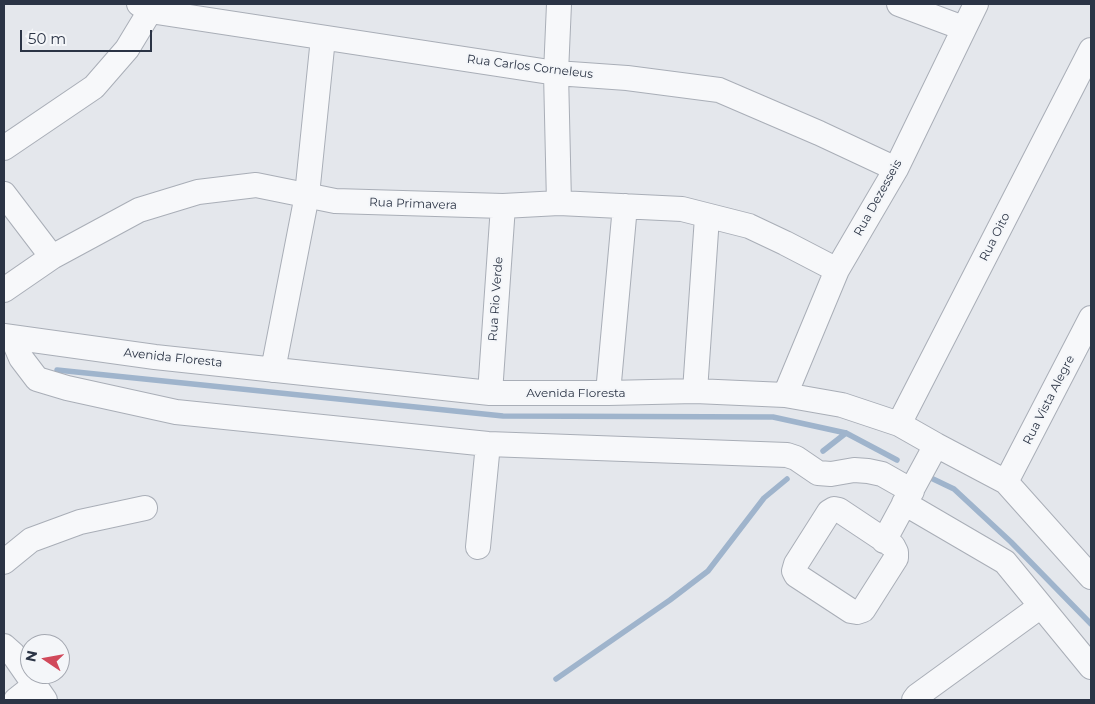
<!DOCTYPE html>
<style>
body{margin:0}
#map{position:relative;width:1095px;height:704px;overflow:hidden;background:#e4e7ec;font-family:Montserrat,sans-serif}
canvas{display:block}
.frame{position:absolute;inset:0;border:5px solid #2b3445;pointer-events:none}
.north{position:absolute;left:20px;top:634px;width:50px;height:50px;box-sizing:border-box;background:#f4f6f9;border:1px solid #a4a8b1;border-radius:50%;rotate:282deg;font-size:14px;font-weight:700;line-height:20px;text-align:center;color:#2b3445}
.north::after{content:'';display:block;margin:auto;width:18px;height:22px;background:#d1495b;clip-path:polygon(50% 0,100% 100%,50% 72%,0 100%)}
.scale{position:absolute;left:20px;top:30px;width:132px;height:22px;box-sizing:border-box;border:2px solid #2b3445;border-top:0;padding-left:6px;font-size:15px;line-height:18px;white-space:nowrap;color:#2b3445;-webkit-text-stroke:4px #f4f6f9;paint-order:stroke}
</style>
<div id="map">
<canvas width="1095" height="704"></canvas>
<div class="frame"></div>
<div class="north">N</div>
<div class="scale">50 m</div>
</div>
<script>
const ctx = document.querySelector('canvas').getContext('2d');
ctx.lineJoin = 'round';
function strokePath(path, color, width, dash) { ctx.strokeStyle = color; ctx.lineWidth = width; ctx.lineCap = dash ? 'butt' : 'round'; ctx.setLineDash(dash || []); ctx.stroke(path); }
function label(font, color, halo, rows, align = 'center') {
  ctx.font = font + ' Montserrat,sans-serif'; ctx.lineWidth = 4; ctx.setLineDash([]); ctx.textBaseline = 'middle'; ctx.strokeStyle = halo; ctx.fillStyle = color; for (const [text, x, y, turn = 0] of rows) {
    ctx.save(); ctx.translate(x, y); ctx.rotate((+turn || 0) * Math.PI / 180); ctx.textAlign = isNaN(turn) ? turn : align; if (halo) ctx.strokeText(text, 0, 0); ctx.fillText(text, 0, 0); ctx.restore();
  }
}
strokePath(new Path2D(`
 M57 370 503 416 773 417 846 433 897 460
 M823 451 846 433
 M931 478 954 489 1011 542 1091 624
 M556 679 670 600 708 571 764 498 787 479`), '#9fb4cc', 5.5);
const minor = new Path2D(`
 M139 4 150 11 556 73 627 78 719 90 819 133 896 169
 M559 4 556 73 559 203
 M899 4 963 28
 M4 148 94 87 127 49 150 11
 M4 194 52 257
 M4 290 52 257 139 210 198 192 256 185 335 201 503 206 559 203 682 209 749 226 785 243 837 270
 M4 336 155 357 490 393H608L695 391 785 395 842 405 899 424 936 445 1006 482 1091 577
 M12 337 21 358 37 379 67 388 176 412 488 444 787 455 796 458 818 473 831 474 854 470 868 471 882 474 912 491
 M273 370 307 195 323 38
 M695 391 707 217
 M490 393 503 206
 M608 393 625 206
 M785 395 837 270 896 169 976 4
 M899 424 1091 50
 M1006 482 1091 318
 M904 503 1005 562 1091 667
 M834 509 839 510 893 546 896 552V558L863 610 857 612 851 611 796 575 794 571 796 564 829 512Z
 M884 541 936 445
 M478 547 488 444
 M4 562 31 540 80 522 145 508
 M4 646 13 654 45 700
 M16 700 35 685
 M914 700 917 696 1041 606`);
strokePath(minor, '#a9aeb7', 26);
strokePath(minor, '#f7f8fa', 24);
label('12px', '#2b3445', '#f4f6f9', [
 ["Rua Carlos Corneleus",530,67,7],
 ["Rua Dezesseis",878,198,-61],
 ["Rua Primavera",413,204,2],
 ["Rua Oito",995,237,-63],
 ["Rua Rio Verde",496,299,-86],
 ["Avenida Floresta",173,358,6],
 ["Avenida Floresta",576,393],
 ["Rua Vista Alegre",1049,400,-63]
]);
</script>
